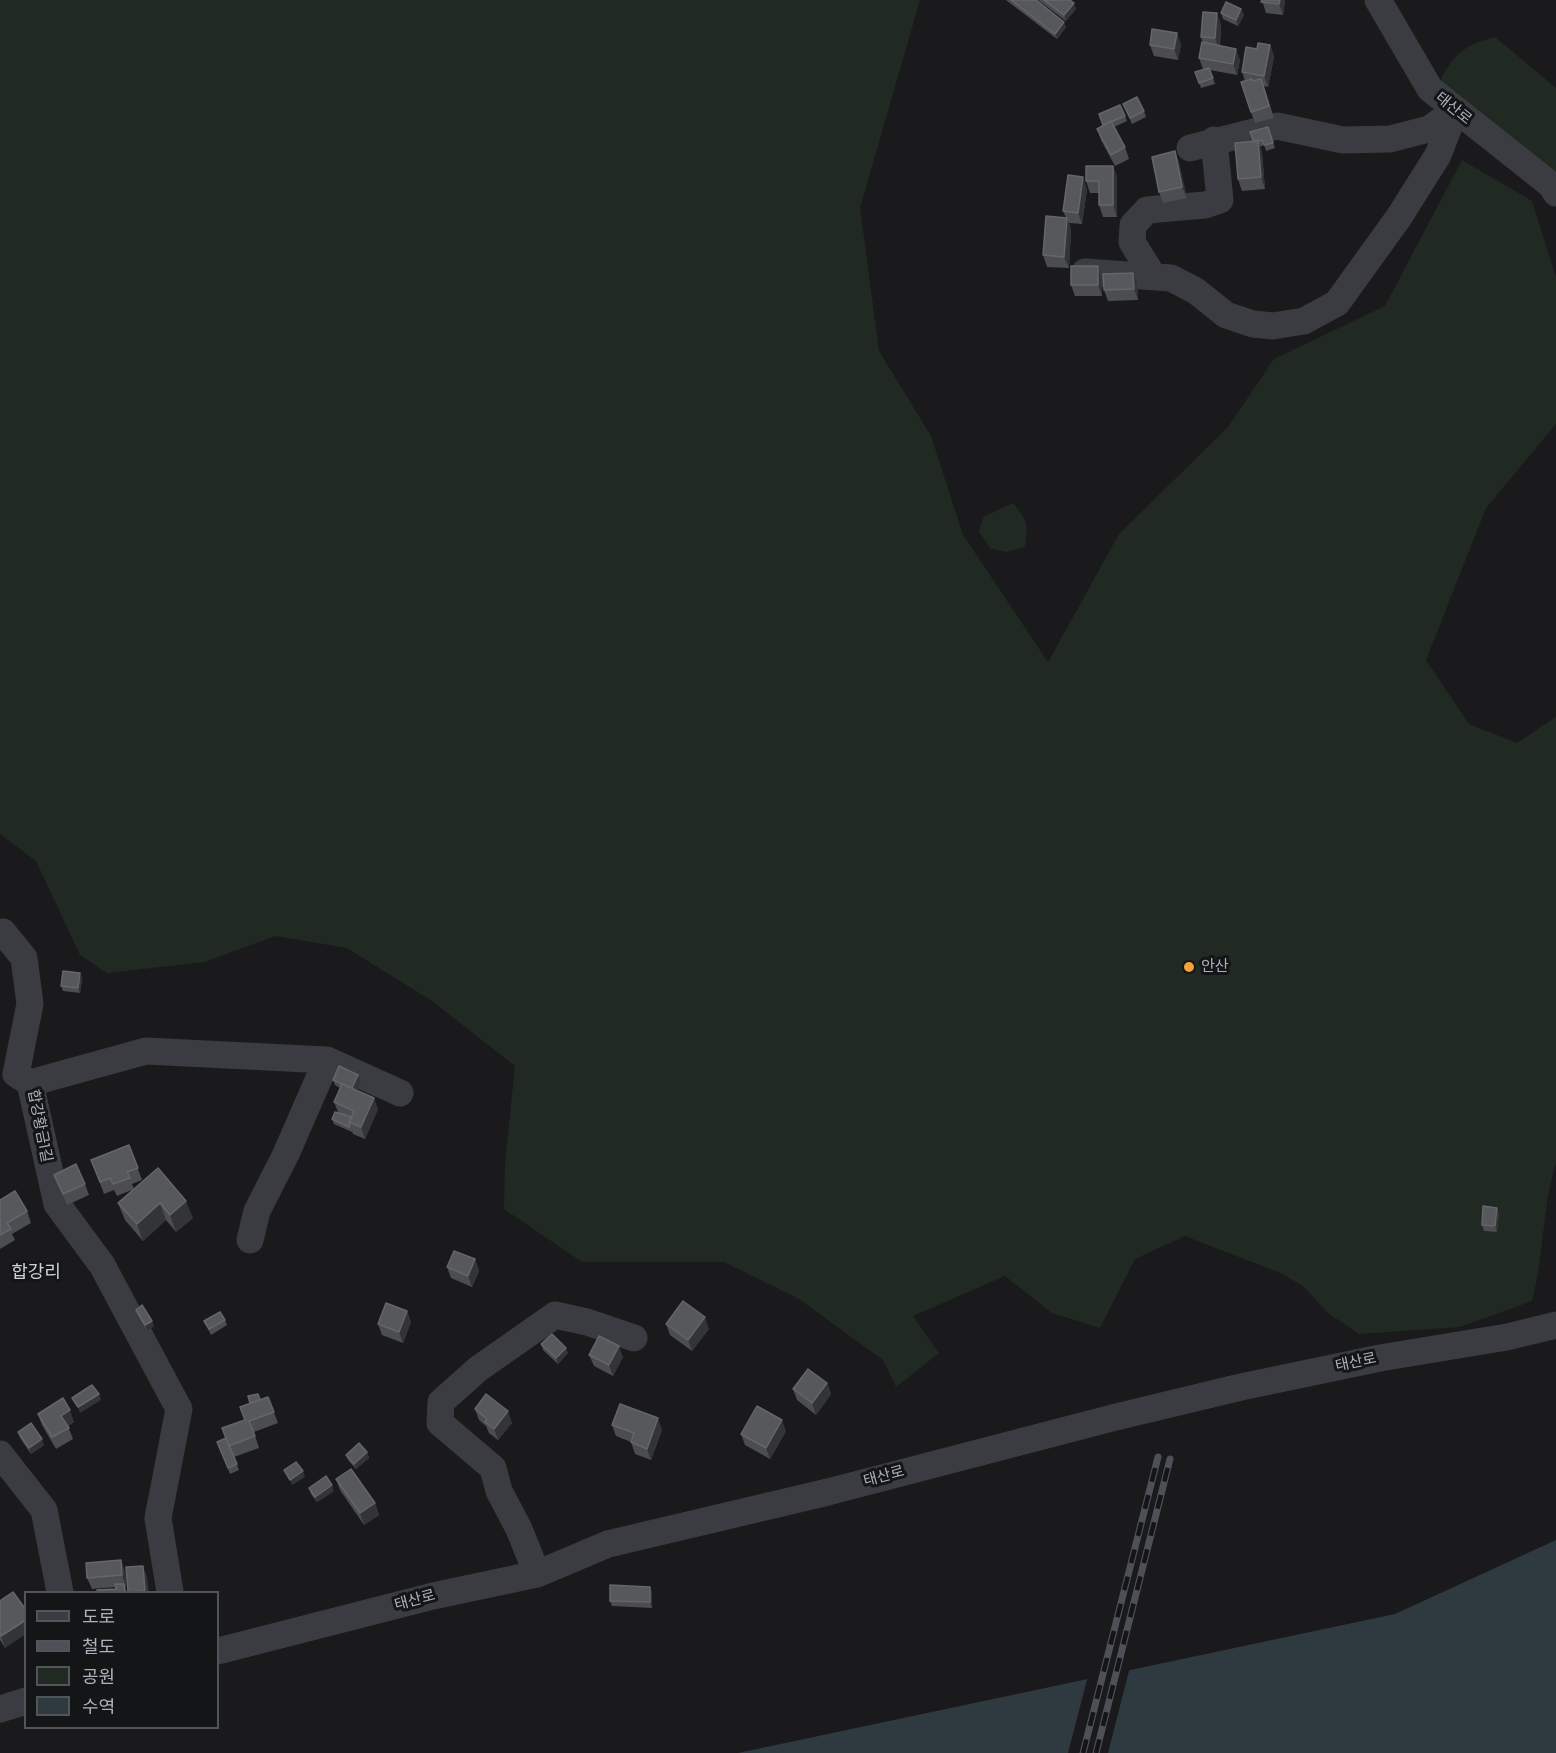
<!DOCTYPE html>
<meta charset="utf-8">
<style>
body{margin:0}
#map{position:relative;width:1556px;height:1753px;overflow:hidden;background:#1a1a1c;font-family:Poppins,"Noto Sans KR",sans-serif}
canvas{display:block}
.legend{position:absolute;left:24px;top:1591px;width:195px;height:138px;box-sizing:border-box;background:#141517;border:2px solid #515459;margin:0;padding:8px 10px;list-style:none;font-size:18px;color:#acb2bb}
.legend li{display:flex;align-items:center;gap:12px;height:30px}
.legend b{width:30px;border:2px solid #515459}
</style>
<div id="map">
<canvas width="1556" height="1753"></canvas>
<ul class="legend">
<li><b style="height:8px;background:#3a3c41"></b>도로</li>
<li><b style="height:8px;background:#4d5056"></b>철도</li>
<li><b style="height:16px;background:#212a22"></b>공원</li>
<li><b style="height:16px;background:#2f3a40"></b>수역</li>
</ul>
</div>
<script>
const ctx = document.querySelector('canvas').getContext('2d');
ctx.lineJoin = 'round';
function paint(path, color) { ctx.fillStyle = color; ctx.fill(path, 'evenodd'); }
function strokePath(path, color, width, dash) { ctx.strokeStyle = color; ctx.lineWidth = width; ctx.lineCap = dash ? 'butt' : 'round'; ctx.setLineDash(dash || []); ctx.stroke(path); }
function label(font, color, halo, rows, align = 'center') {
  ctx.font = font + ' Poppins,"Noto Sans KR",sans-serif'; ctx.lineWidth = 6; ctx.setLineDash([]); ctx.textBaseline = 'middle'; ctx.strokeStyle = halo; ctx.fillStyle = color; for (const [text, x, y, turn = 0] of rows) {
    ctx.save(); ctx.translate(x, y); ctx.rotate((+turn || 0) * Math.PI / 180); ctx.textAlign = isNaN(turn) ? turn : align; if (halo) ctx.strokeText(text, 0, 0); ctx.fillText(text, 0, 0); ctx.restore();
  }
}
paint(new Path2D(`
 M0 0H920L860 208 879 351 931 436 963 535 1048 662 1119 534 1228 427 1274 359 1385 306 1462 160 1532 201 1556 277V424L1486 508 1426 660 1469 724 1517 743 1556 717V1163C1542 1208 1544 1256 1532 1301L1460 1327 1359 1334 1328 1313 1303 1286 1280 1273 1185 1236 1135 1259 1100 1328 1052 1313 1005 1276 913 1316 939 1353 896 1387 883 1360 799 1299 724 1262H582L504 1209 505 1163 515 1066 432 1001 347 948 275 936 205 962 107 973 80 955 36 861 0 834Z
 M1495 37 1556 88V178L1437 87C1452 56 1461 46 1495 37Z
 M1013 503C1027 521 1029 524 1025 547L1006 552 990 548 979 532 983 517Z`), '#212a22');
paint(new Path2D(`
 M1556 1540V1753H738L1395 1614Z`), '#2f3a40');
paint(new Path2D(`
 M1130 1667 1108 1753H1068L1088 1676Z`), '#1a1a1c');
strokePath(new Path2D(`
 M1378 0 1430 89 1551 185 1556 193
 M1085 272 1171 278 1196 291 1226 315 1253 324 1273 326 1304 321 1337 303 1399 217 1438 155 1455 111 1429 129 1390 139 1343 140 1277 126 1190 148
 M1153 276 1132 242 1133 225 1147 210 1205 205 1220 200 1214 140
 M3 932 24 958 30 1004 16 1074 30 1083
 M327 1060 400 1093
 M0 1454 44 1510 60 1592
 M537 1574 519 1529 499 1491 493 1468 440 1423 441 1402 478 1369 555 1315 587 1322 634 1338
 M170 1592 158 1518 179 1409 102 1265 57 1204 30 1083 146 1051 327 1060 286 1154 257 1211 250 1240
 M218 1651 433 1596 537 1574 608 1544 828 1492 1112 1418 1241 1387 1380 1358 1507 1337 1556 1325
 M0 1709 26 1701`), '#3a3c41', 27);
const rail = new Path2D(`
 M1083 1753 1158 1457
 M1096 1753 1170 1459`);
strokePath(rail, '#4d5056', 7);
strokePath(rail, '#141517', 4.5, [14]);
paint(new Path2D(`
 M1006 0H1036L1066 27 1057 39Z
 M1038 0H1070L1076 9 1066 21Z
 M1262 0H1285L1283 15 1266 13Z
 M1241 9 1244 15 1238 26 1223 19 1221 13Z
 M1221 24 1220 46 1240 60 1237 75 1210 70 1215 84 1201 88 1195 72 1205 69H1203L1199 58 1203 43 1201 37Z
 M1181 44 1178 60 1154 56 1150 45Z
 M1270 45 1274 57 1268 87 1264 86 1274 118 1255 123 1251 112 1245 81 1242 72Z
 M1123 104 1144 111 1146 117 1132 124Z
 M1099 114 1125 116 1127 121 1114 127 1125 147 1129 159 1115 166 1101 140 1097 129 1103 125Z
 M1268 127 1275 148 1266 151 1264 145 1260 147 1262 153 1265 189 1242 191 1238 179 1254 142Z
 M1175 151 1179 163 1187 198 1163 203 1159 192Z
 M1113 166 1117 177V217H1103L1099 205V193H1090L1086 181Z
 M1087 189 1082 224 1069 223 1071 229 1069 268 1047 267 1043 255 1066 218 1063 211Z
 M1098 266 1102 278V296H1075L1071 285Z
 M1137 284 1138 300 1108 301 1104 290Z
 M80 973 82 979 80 993 63 991 61 986Z
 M333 1080 361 1081 356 1090 378 1109 365 1139 353 1134 352 1131V1132L334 1124 332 1119 338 1112 334 1102 340 1088 335 1085Z
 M129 1145 142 1180 132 1184 134 1189 117 1196 114 1190 104 1194 91 1160Z
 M158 1168 193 1218 176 1232 166 1220 143 1241 125 1220 118 1203Z
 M54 1175 85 1184 89 1195 67 1205Z
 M0 1200 27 1211 31 1223 12 1234 15 1240 0 1249Z
 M1499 1213 1497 1232 1484 1231 1482 1225Z
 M475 1259 479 1271 472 1287 451 1278 447 1267Z
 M136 1310 154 1326 147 1331 138 1315Z
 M407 1311 411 1322 403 1343 382 1335 378 1324Z
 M225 1320 227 1325 211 1335 204 1321Z
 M666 1324 709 1329 692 1351 670 1335Z
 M541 1344 568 1353 558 1364 543 1350Z
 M589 1355 623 1357 613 1376 594 1366Z
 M827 1383 831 1394 816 1415 797 1400 793 1389Z
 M268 1397 278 1423 254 1432 259 1448 234 1457 239 1470 230 1474 217 1442 226 1438 245 1420 260 1400Z
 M475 1409 512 1423 498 1440 489 1433 486 1426 479 1420Z
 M38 1414 74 1422 68 1426 73 1439 56 1449 42 1425Z
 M612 1425 662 1430 651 1460 635 1454 631 1442 616 1436Z
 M786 1431 770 1459 745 1445 741 1434Z
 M18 1432 44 1445 31 1454 20 1438Z
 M367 1452 369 1458 356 1469 348 1460 346 1455Z
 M336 1479 375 1503 379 1515 364 1525 340 1490Z
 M309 1488 334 1491 317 1502 311 1494Z
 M121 1560 125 1572 126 1587H125L127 1593H97L116 1589 115 1587 92 1589 87 1578Z
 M652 1592V1608L612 1606 610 1601Z
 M0 1601 5 1648 0 1640Z`), '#4b4d51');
paint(new Path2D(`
 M1280 0H1285L1283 15 1279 4Z
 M1074 3 1076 9 1066 21 1064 15Z
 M1241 9 1244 15 1238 26 1236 20Z
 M1217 13 1221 24 1219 50 1215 38Z
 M1064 22 1066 27 1057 39 1055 34Z
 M1177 33 1181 44 1178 60 1174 49Z
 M1270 45 1274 57 1268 87 1264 76Z
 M1236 49 1240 60 1237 75 1233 64Z
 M1258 141 1262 153 1265 189 1261 177Z
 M1175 151 1179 163 1187 198 1182 187Z
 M1113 166 1117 177V217L1113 205Z
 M1083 177 1087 189 1082 224 1078 213Z
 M1067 218 1071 229 1069 268 1064 257Z
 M1098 266 1102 278V296L1098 285Z
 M1133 273 1137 284 1138 300 1134 289Z
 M80 973 82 979 80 993 78 988Z
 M358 1075 361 1081 354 1095 352 1089Z
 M374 1098 378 1109 365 1139 361 1127Z
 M186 1201 193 1218 176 1232 170 1215Z
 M160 1203 166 1220 143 1241 137 1224Z
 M1497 1208 1499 1213 1497 1232 1495 1226Z
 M475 1259 479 1271 472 1287 468 1276Z
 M407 1311 411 1322 403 1343 399 1332Z
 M705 1317 709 1329 692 1351 688 1340Z
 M152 1321 154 1326 147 1331 145 1325Z
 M619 1346 623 1357 613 1376 609 1365Z
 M566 1348 568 1353 558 1364 556 1358Z
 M827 1383 831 1394 816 1415 812 1403Z
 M99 1394 101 1400 80 1413 78 1407Z
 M70 1410 74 1422 65 1427 61 1416Z
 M508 1411 512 1423 498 1440 494 1429Z
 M658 1418 662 1430 651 1460 647 1449Z
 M782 1420 786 1431 770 1459 766 1448Z
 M42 1439 44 1445 31 1454 29 1448Z
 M367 1452 369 1458 356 1469 354 1464Z
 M303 1471 305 1477 292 1485 290 1480Z
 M332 1485 334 1491 317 1502 315 1497Z
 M375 1503 379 1515 364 1525 360 1513Z
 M121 1560 125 1572 126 1587 122 1575Z
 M143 1566 147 1577 149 1593H146L145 1591Z
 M650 1587 652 1592V1608L650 1602Z
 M26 1620V1634L5 1648 1 1636Z`), '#333437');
const building = new Path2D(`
 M1011 0H1036L1064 22 1055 34Z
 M1044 0H1070L1074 3 1064 15Z
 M1262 0H1280L1279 4 1261 2Z
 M1226 2 1241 9 1236 20 1221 13Z
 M1203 12 1217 13 1215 38 1201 37Z
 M1152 29 1177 33 1174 49 1150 45Z
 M1202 42 1236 49 1233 64 1199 58Z
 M1258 43 1270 45 1264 76 1242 72 1246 47 1257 49Z
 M1209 68 1213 78 1199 83 1195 72Z
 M1252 79 1253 81 1261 79 1269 106 1251 112 1241 82Z
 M1137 97 1144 111 1130 118 1123 104Z
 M1120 105 1125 116 1103 125 1099 114Z
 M1111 121 1125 147 1111 155 1097 129Z
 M1268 127 1273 143 1264 145 1262 140 1254 142 1250 132Z
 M1258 141 1261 177 1238 179 1235 143Z
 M1175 151 1182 187 1159 192 1152 157Z
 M1086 166H1113V205H1099V181H1086Z
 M1068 175 1083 177 1078 213 1063 211Z
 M1046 216 1067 218 1064 257 1043 255Z
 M1071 266H1098V285H1071Z
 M1133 273 1134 289 1104 290 1103 274Z
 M63 971 80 973 78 988 61 986Z
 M339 1066 358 1075 352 1088 333 1080Z
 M342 1084 374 1098 361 1127 349 1122 354 1111 334 1102Z
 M335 1112 352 1117 349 1122 350 1125 349 1127 332 1119Z
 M129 1145 138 1168 127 1172 130 1178 113 1184 110 1178 100 1182 91 1160Z
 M76 1164 85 1184 63 1194 54 1175Z
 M158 1168 186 1201 170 1215 160 1203 137 1224 118 1203Z
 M15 1191 27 1211 7 1223 11 1229 0 1235V1200Z
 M1483 1206 1497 1208 1495 1226 1482 1225Z
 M454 1251 475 1259 468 1276 447 1267Z
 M683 1301 705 1317 688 1340 666 1324Z
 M386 1303 407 1311 399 1332 378 1324Z
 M142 1305 152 1321 145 1325 136 1310Z
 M220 1312 225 1320 209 1329 204 1321Z
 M552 1334 566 1348 556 1358 541 1344Z
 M599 1336 619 1346 609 1365 589 1355Z
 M808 1369 827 1383 812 1403 793 1389Z
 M92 1385 99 1394 78 1407 72 1398Z
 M258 1394 260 1400 250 1403 248 1396Z
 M486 1394 508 1411 494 1429 485 1422 487 1419 475 1409Z
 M268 1397 274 1412 249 1421 255 1436 229 1446 222 1428 245 1420 240 1407Z
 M63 1398 70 1410 61 1416 69 1428 52 1437 38 1414Z
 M620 1404 658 1418 647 1449 631 1442 634 1433 612 1425Z
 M757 1406 782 1420 766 1448 741 1434Z
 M31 1423 42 1439 29 1448 18 1432Z
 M226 1438 237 1464 228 1468 217 1442Z
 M359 1443 367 1452 354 1464 346 1455Z
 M296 1462 303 1471 290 1480 284 1470Z
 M351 1469 375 1503 360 1513 336 1479Z
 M326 1476 332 1485 315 1497 309 1488Z
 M121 1560 122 1575 87 1578 86 1563Z
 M143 1566 145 1591 128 1592 126 1567Z
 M115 1584H124L125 1593H97V1590L116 1589Z
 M610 1585 650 1587V1602L610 1601Z
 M13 1592 26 1610V1620L1 1636 0 1635V1601Z`);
paint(building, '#56585c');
strokePath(building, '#63666b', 1.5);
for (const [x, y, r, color] of [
 [1189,967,6,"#f3a13a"]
]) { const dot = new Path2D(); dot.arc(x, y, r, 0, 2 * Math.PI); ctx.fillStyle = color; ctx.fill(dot); strokePath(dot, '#141517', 2); }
label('15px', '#acb2bb', '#141517', [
 ["태산로",1453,109,39],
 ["합강황금1길",39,1126,79],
 ["태산로",1356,1363,-12],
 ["태산로",884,1477,-15],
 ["태산로",415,1601,-15]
]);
label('15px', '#acb2bb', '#141517', [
 ["안산",1201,967]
], 'left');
label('18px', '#cdd1d7', '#141517', [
 ["합강리",36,1273]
]);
</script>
